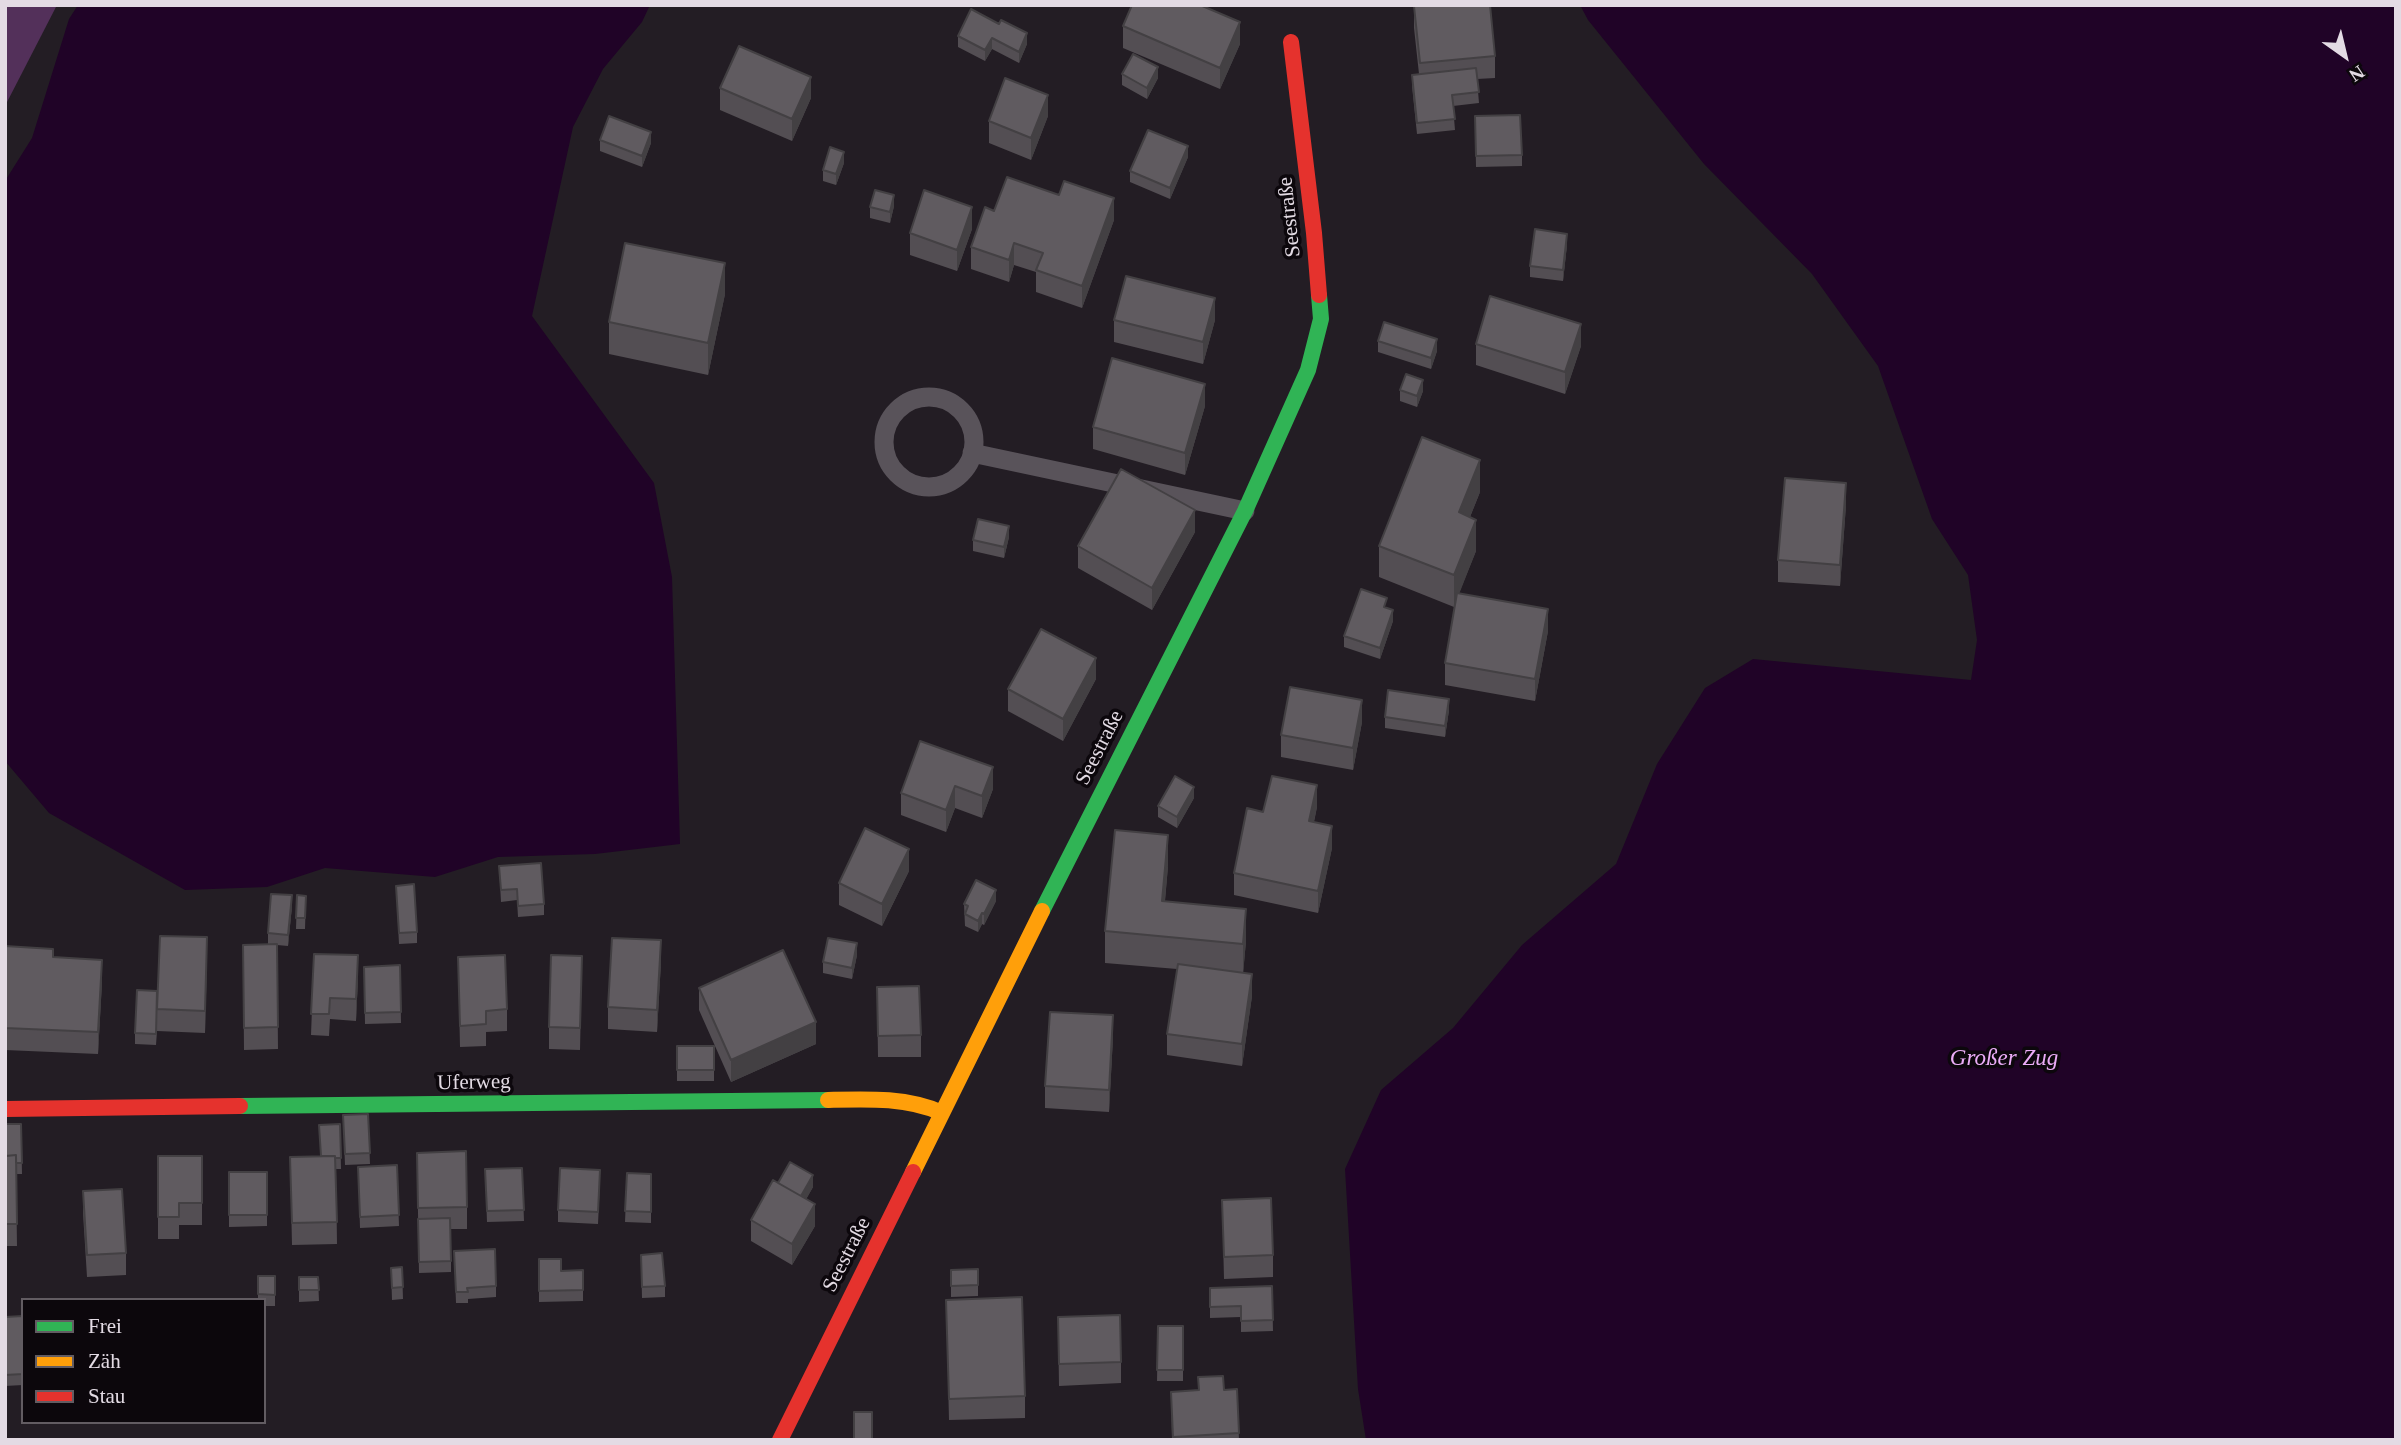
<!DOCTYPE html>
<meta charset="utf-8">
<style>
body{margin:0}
#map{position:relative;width:2401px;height:1445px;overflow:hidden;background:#231d24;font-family:"Times New Roman",serif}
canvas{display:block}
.frame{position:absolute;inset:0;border:7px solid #e3dbe4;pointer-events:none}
.legend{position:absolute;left:21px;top:1298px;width:245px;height:126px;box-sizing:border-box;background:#0c070c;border:2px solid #625c62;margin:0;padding:9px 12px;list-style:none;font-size:21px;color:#e3dbe4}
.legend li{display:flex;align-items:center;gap:14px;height:35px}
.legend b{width:35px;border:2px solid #625c62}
.north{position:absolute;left:2310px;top:21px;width:70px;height:70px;-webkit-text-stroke:5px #0c070c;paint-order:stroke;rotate:146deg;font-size:19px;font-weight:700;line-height:28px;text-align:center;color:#e3dbe4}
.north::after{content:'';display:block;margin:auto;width:24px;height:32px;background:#e3dbe4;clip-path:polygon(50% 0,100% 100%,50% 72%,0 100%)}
</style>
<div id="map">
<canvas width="2401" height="1445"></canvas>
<div class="frame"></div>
<ul class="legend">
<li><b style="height:9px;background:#30b455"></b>Frei</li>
<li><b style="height:9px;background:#ff9f0a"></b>Zäh</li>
<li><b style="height:9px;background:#e5322d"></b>Stau</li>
</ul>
<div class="north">N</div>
</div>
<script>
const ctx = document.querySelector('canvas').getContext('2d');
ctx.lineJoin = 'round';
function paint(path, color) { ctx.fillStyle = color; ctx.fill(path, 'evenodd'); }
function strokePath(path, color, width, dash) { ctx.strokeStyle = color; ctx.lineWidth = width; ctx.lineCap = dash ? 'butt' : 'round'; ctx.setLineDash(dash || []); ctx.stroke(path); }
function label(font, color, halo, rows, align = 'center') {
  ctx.font = font + ' "Times New Roman",serif'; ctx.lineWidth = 7; ctx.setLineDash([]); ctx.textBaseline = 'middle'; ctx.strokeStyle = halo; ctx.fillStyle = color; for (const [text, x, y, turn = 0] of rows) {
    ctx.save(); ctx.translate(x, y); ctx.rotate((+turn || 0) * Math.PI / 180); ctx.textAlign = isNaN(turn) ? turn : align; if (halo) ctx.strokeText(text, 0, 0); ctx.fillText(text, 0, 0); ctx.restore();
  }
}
paint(new Path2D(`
 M5 5H57L5 106Z`), '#53305a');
paint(new Path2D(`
 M78 5H650L642 22 603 69 573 127 532 316 654 483 672 577 680 844 595 854 498 857 435 877 325 868 267 887 185 890 49 813 5 761V181L32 138 69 19Z
 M1580 5H2396V1440H1366L1358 1389 1345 1169 1381 1090 1453 1028 1522 945 1616 864 1657 764 1705 688 1753 659 1971 680 1977 640 1968 575 1932 519 1878 366 1812 274 1704 164 1588 20Z`), '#200327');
strokePath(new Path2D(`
 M884 442a45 45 0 1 1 90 0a45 45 0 1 1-90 0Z
 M972 453 1245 511`), '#59535a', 19);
strokePath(new Path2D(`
 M1042 911 1245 511 1308 370 1321 319 1319 295
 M240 1106 828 1100`), '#30b455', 16);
strokePath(new Path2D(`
 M828 1100C866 1099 907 1097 942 1113
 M913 1172 1042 911`), '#ff9f0a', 16);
strokePath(new Path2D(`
 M1291 42 1314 233 1319 295
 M5 1109 240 1106
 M780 1440 913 1172`), '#e5322d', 16);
paint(new Path2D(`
 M1414 6 1495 56V78L1477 79 1479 103 1453 106 1455 130 1417 134 1412 86V75L1419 74 1414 28Z
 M999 24 1027 44 1019 63 992 49 985 61 958 47V36Z
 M1123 26 1240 44 1220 89 1123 48Z
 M1122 74 1158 78 1147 99 1122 85Z
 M720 88 811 98 792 141 720 110Z
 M1048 116 1031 160 989 143V121Z
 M1475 116 1522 155V166L1476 167Z
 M600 140 651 143 642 167 600 151Z
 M1188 157 1170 199 1130 182V171Z
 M844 163 836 185 823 181V170Z
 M894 206 890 223 870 218V207Z
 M994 211 1114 220 1082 308 1036 292V272L1014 265 1009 282 971 269V247Z
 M972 229 957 271 910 255V233Z
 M1567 245 1563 281 1530 277V266Z
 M725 294 708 375 609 354V322Z
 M1114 320H1215L1203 364 1114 342Z
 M1378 341 1437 351 1431 369 1378 352Z
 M1476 344 1581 346 1565 394 1476 365Z
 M1400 390 1423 391 1417 407 1400 401Z
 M1205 406 1185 475 1093 449V427Z
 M1480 492 1470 517 1476 551 1459 593 1548 631 1535 701 1445 685V663L1456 603 1454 607 1379 577V546Z
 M1846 505 1840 586 1778 582V560Z
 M1195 532 1152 610 1078 568V546Z
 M1009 537 1004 558 973 551V540Z
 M1387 608 1393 621 1380 659 1344 647V636Z
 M1096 679 1063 741 1008 711V689Z
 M1449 710 1445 737 1385 728V717Z
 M1362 722 1353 770 1281 757V735Z
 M920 741 993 789 982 818 955 808 946 832 901 815V793Z
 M1194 798 1177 828 1158 817V806Z
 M1317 807 1314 822 1332 848 1318 913 1234 895V873L1263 812Z
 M499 866 544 904V915L518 917 517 900 501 902Z
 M1168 866 1165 901 1246 941 1243 973 1252 996 1242 1066 1167 1055V1034L1177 969 1105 963V931Z
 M909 871 882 926 839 905V883Z
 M396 886 417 932V943L399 944Z
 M297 895 306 896 305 929H296Z
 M996 901 984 925 982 924 978 932 965 926 964 904Z
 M292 906 288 946 277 945 278 1049 244 1050 243 945 268 944V933Z
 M5 946 53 957 102 982 98 1054 5 1050Z
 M314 954 358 977 356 1021 330 1019 329 1036 311 1035Z
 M857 955 852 979 823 973V962Z
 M582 956 580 1050 549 1049V1027Z
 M458 957 507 1009V1031L486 1032V1046L460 1047Z
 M207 959 205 1033 157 1031 156 1045 135 1044V1033L157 991Z
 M661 962 657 1032 608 1029V1007Z
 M400 965 401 1023 365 1024 364 967Z
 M877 987 921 1035V1057H878Z
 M699 988 816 1044 731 1082 699 1010Z
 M1113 1037 1109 1112 1045 1108V1086Z
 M677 1046H714V1081H677Z
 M368 1114 370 1164 345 1165 343 1115Z
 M21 1124 22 1174H16L17 1246H5V1156Z
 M340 1124 341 1169H336L337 1244 292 1245 290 1157 320 1156Z
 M417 1153 467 1207V1229H451V1272L419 1273Z
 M158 1156H202V1225H179V1239H158Z
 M397 1165 399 1226 360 1228 358 1167Z
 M522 1168 524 1221 487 1222 485 1169Z
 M229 1172H267V1226L229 1227Z
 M627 1173 651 1174V1223L625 1222Z
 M600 1181 598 1224 558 1222V1210Z
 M778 1183 813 1187 806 1199 815 1226 792 1265 751 1241V1220Z
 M83 1191 126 1253V1275L87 1277 83 1213Z
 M1222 1200 1273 1255V1277L1224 1279Z
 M454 1251 496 1286V1297L468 1299V1303H456Z
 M641 1255 665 1286V1297L642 1298Z
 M539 1259 561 1271 583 1270V1301L539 1302Z
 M402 1267 403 1299 392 1300 391 1268Z
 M978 1269V1296L951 1297V1270Z
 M258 1276H275V1306H264V1300H258Z
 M299 1277H318L319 1301 299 1302Z
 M1272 1286 1273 1331 1241 1332V1317L1210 1318V1288Z
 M946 1300 1025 1396V1418L949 1420Z
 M23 1316V1385L5 1386V1317Z
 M1058 1317 1121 1362V1383L1059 1386Z
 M1158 1326H1183V1381H1157Z
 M1198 1377 1224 1390 1237 1389 1239 1440H1172L1171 1392 1198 1390Z`), '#534e53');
paint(new Path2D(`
 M1240 22V44L1220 89V68Z
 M1027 33V44L1019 63V52Z
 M992 38V49L985 61V50Z
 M1158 67V78L1147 99V88Z
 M811 77V98L792 141V119Z
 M1048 95V116L1031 160V138Z
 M651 132V143L642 167V156Z
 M1188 146V157L1170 199V188Z
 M844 152V163L836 185V174Z
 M894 195V206L890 223V212Z
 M1114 198V220L1082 308V286Z
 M972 207V229L957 271V250Z
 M1567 234V245L1563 281V270Z
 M1014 243V265L1009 282V260Z
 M725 263V294L708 375V343Z
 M1215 298V320L1203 364V342Z
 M1581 324V346L1565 394V372Z
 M1437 339V351L1431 369V358Z
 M1423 380V391L1417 407V396Z
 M1205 384V406L1185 475V453Z
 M1480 460V492L1459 544V512Z
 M1846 483V505L1840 586V565Z
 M1195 510V532L1152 610V588Z
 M1476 520V551L1454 607V575Z
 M1009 526V537L1004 558V547Z
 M1548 609V631L1535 701V679Z
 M1393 610V621L1380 659V648Z
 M1096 658V679L1063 741V719Z
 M1449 699V710L1445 737V726Z
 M1362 700V722L1353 770V748Z
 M993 767V789L982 818V796Z
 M1317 785V807L1309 843V821Z
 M955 786V808L946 832V810Z
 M1194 787V798L1177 828V817Z
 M1332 826V848L1318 913V891Z
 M1168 835V866L1162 932V901Z
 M909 849V871L882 926V904Z
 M996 890V901L984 925V914Z
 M292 895V906L288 946V935Z
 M1246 909V941L1243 975V944Z
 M982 913V924L978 932V921Z
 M207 937V959L205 1033V1011Z
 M661 940V962L657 1032V1010Z
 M857 943V955L852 979V968Z
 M358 955V977L356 1021V999Z
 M102 960V982L98 1054V1032Z
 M1252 974V996L1242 1066V1044Z
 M1113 1015V1037L1109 1112V1090Z
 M816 1022V1044L731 1082V1060Z
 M813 1175V1187L797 1216V1204Z
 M815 1204V1226L792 1265V1244Z`), '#434043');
const building = new Path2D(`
 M1132 5H1200L1240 22 1220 68 1123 26Z
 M1490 5 1495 56 1420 63 1414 6Z
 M971 9 999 24 1001 20 1027 33 1019 52 992 38 985 50 958 36Z
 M739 46 811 77 792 119 720 88Z
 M1133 54 1158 67 1147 88 1122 74Z
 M1476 68 1479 92 1452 95 1455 119 1417 123 1412 75Z
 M1005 78 1048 95 1031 138 989 121Z
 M1520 115 1522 155 1476 156 1475 116Z
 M609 116 651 132 642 156 600 140Z
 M1148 130 1188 146 1170 188 1130 171Z
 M830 147 844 152 836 174 823 170Z
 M1007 177 1059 195 1064 181 1114 198 1082 286 1036 270 1043 253 1014 243 1009 260 971 247 985 207 994 211Z
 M875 190 894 195 890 212 870 207Z
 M924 190 972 207 957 250 910 233Z
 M1535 229 1567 234 1563 270 1530 266Z
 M625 243 725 263 708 343 609 322Z
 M1126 276 1215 298 1203 342 1114 320Z
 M1490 296 1581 324 1565 372 1476 344Z
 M1384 322 1437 339 1431 358 1378 341Z
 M1112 358 1205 384 1185 453 1093 427Z
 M1406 374 1423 380 1417 396 1400 390Z
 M1422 437 1480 460 1459 512 1476 520 1454 575 1379 546Z
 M1121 469 1195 510 1152 588 1078 546Z
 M1785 478 1846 483 1840 565 1778 560Z
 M978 519 1009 526 1004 547 973 540Z
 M1361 589 1387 598 1384 607 1393 610 1380 648 1344 636Z
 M1457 593 1548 609 1535 679 1445 663Z
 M1041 629 1096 658 1063 719 1008 689Z
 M1290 687 1362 700 1353 748 1281 735Z
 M1388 690 1449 699 1445 726 1385 717Z
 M920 741 993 767 982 796 955 786 946 810 901 793Z
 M1175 776 1194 787 1177 817 1158 806Z
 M1272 776 1317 785 1309 821 1332 826 1318 891 1234 873 1247 808 1263 812Z
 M865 828 909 849 882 904 839 883Z
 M1115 830 1168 835 1162 901 1246 909 1243 944 1105 931Z
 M541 863 544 904 518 906 517 889 501 890 499 866Z
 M976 880 996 890 984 914 982 913 978 921 965 914 968 906 964 904Z
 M414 884 417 932 399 933 396 886Z
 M271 894 292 895 288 935 268 933Z
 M297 895 306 896 305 918H296Z
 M160 936 207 937 205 1011 157 1009Z
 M612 938 661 940 657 1010 608 1007Z
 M828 938 857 943 852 968 823 962Z
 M277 944 278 1027 244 1028 243 945Z
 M5 946 53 949V957L102 960 98 1032 5 1028Z
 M783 950 816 1022 731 1060 699 988Z
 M314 954 358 955 356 999 330 998 329 1014H311Z
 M505 955 507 1009 486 1011V1024L460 1026 458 957Z
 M551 955 582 956 580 1028 549 1027Z
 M1178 964 1252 974 1242 1044 1167 1034Z
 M400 965 401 1012 365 1013 364 967Z
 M919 986 921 1035 878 1036 877 987Z
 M137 990 157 991 156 1034 135 1033Z
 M1050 1012 1113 1015 1109 1090 1045 1086Z
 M677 1046H714V1070H677Z
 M368 1114 370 1153 345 1154 343 1115Z
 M5 1124H21L22 1163H16V1155L6 1156Z
 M340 1124 341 1158H335V1156H321L319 1125Z
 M466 1151 467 1207 418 1208 417 1153Z
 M16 1155 17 1224H5V1156Z
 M158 1156H202V1203H179V1217H158Z
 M335 1156 337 1222 292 1223 290 1157Z
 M790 1162 813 1175 801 1196 778 1183Z
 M397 1165 399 1215 360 1217 358 1167Z
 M522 1168 524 1210 487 1211 485 1169Z
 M560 1168 600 1170 598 1212 558 1210Z
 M229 1172H267V1215H229Z
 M627 1173 651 1174V1212L625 1211Z
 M773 1180 815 1204 792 1244 751 1220Z
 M122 1189 126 1253 87 1255 83 1191Z
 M1271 1198 1273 1255 1224 1257 1222 1200Z
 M450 1218 451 1261 419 1262 418 1219Z
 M495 1249 496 1286 467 1288 468 1292H456L454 1251Z
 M662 1253 665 1286 642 1287 641 1255Z
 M539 1259H561V1271L583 1270V1290L539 1291Z
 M402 1267 403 1287 392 1288 391 1268Z
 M978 1269V1285L951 1286V1270Z
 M258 1276H275V1295L258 1294Z
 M299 1277H318L319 1290H299Z
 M1272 1286 1273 1320 1241 1321V1306L1210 1307V1288Z
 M1022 1297 1025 1396 949 1399 946 1300Z
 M1120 1315 1121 1362 1059 1364 1058 1317Z
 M23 1316V1374L5 1375V1317Z
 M1158 1326H1183V1370H1157Z
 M1223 1376 1224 1390 1237 1389 1239 1433 1173 1437 1171 1392 1199 1390 1198 1377Z
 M854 1412H872V1440H854Z`);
paint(building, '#605b60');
strokePath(building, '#434043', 2);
label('21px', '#e3dbe4', '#0c070c', [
 ["Seestraße",1290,217,-96],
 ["Seestraße",1100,748,-63],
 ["Uferweg",474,1083,-1],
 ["Seestraße",847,1255,-63]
]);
label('italic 23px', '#ebacf7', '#0c070c', [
 ["Großer Zug",2004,1059]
]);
</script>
